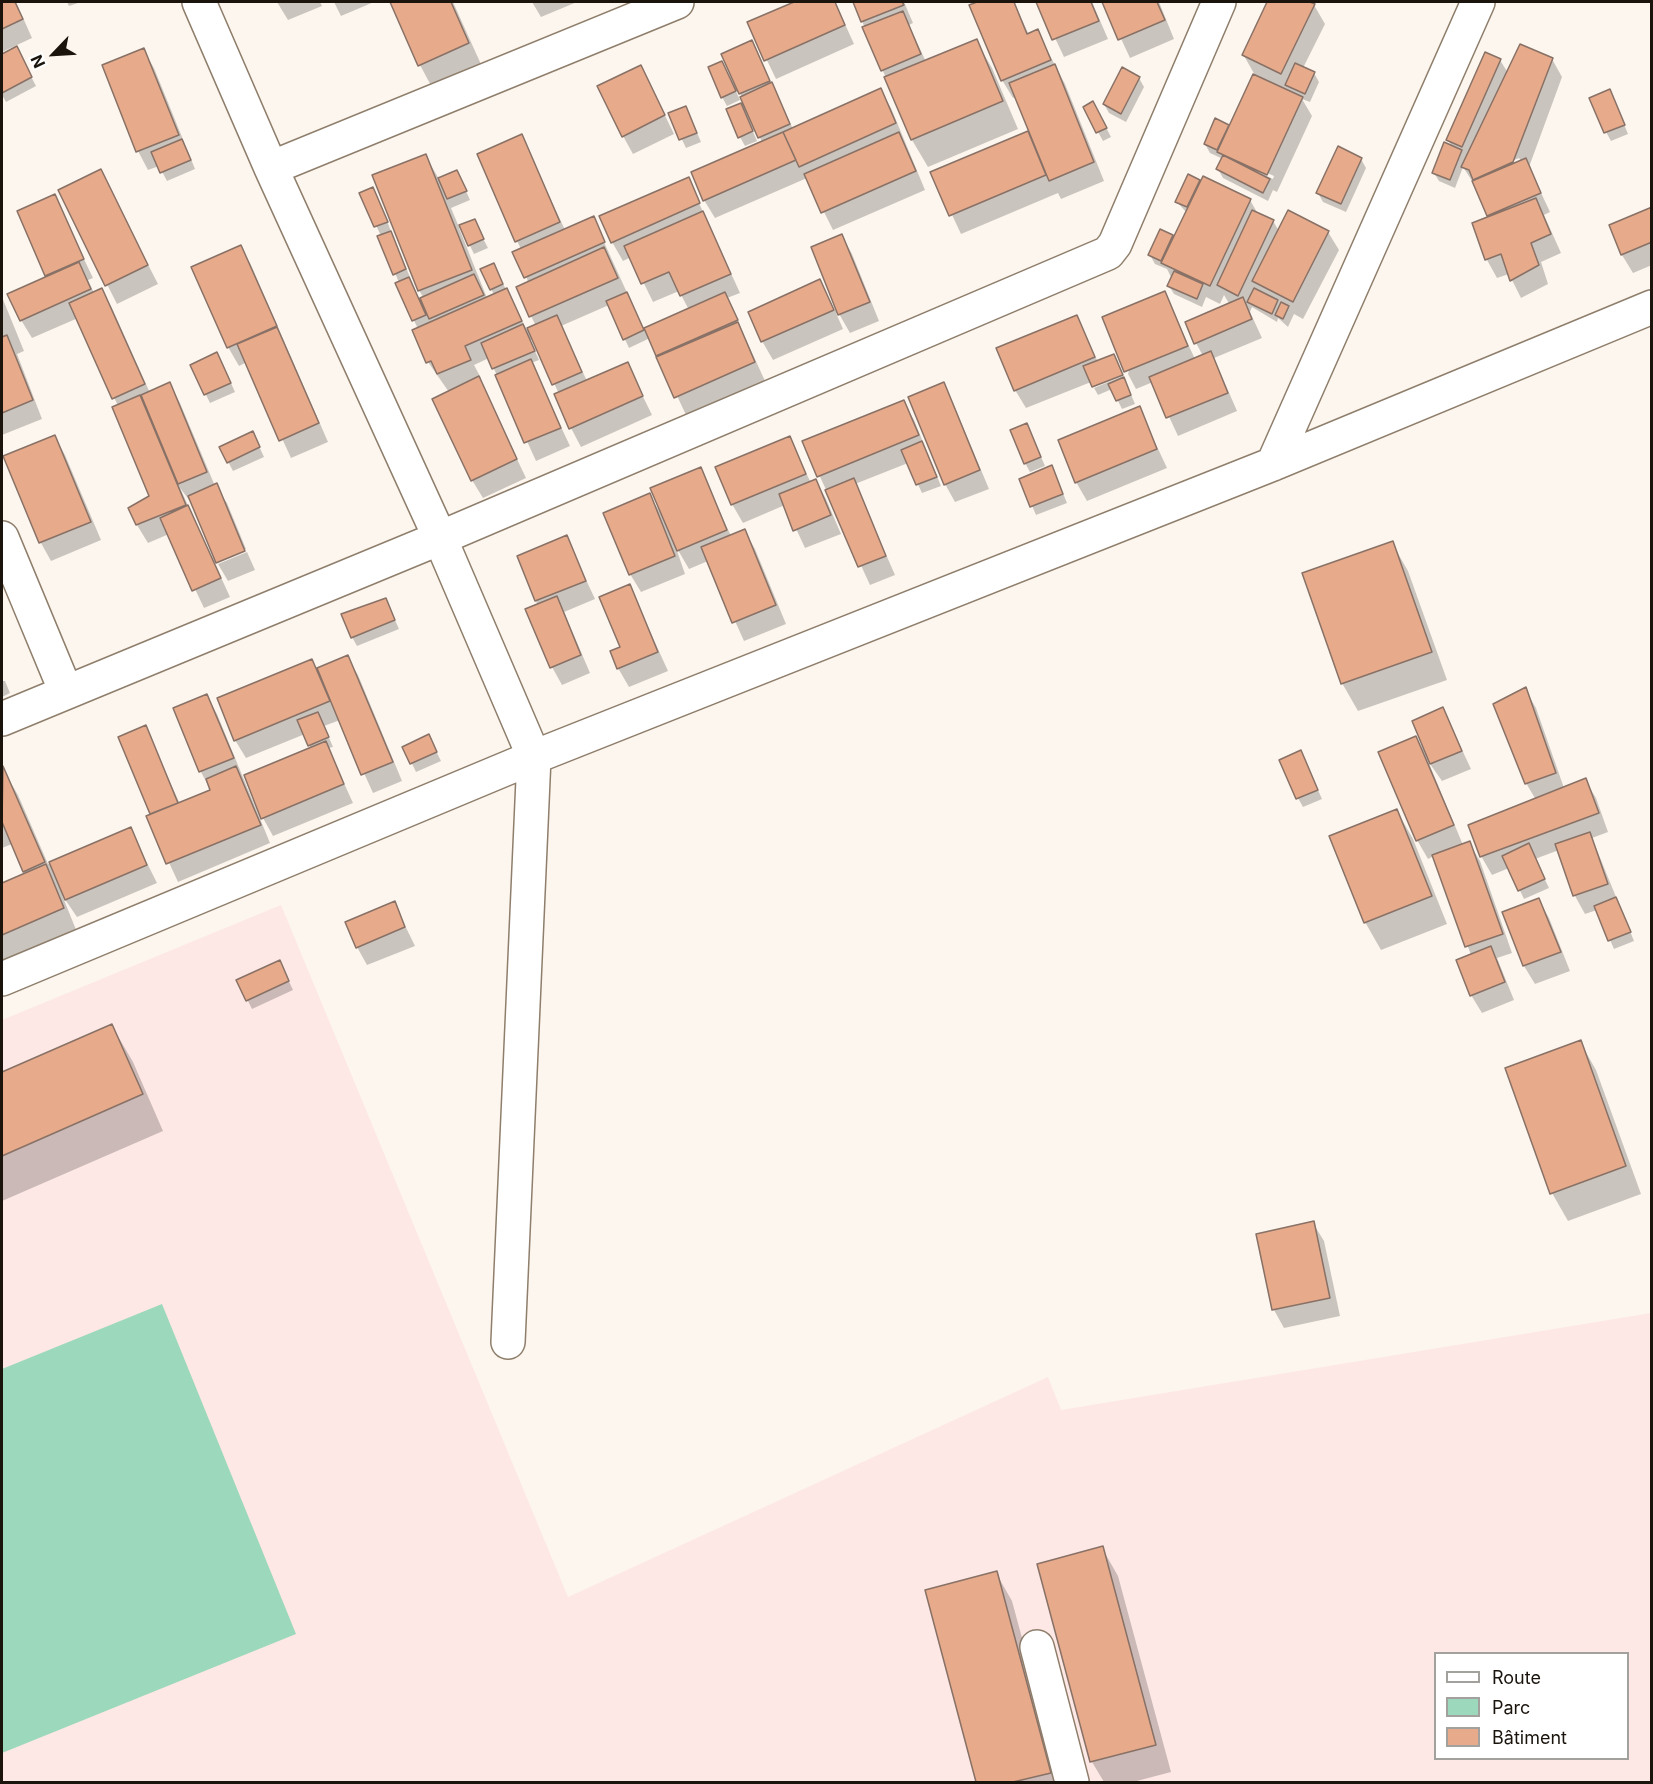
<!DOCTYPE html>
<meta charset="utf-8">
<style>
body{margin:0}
#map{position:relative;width:1653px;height:1784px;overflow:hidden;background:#fdf6ee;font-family:Inter,sans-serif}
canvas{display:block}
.frame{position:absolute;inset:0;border:3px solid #1a140d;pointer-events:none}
.legend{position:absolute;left:1434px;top:1652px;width:195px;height:108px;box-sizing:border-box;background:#fff;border:2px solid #a3a19e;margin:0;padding:8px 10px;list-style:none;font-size:18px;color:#1a140d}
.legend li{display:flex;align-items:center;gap:12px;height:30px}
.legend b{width:30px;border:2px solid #a3a19e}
.north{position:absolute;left:24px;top:24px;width:60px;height:60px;-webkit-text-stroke:4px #fff;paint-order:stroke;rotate:245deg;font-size:16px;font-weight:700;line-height:24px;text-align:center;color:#1a140d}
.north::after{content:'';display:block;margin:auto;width:21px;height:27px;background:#1a140d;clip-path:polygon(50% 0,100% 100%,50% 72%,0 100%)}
</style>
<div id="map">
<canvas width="1653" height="1784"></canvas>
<div class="frame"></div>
<ul class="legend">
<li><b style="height:8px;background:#fff"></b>Route</li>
<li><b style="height:16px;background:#9cd8bb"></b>Parc</li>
<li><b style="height:16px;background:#e7aa8a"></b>Bâtiment</li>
</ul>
<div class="north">N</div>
</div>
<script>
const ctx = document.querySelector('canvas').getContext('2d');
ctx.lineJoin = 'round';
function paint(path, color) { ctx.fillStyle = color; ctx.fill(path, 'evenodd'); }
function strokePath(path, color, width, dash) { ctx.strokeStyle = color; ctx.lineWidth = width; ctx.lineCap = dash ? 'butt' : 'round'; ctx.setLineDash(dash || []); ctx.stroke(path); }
paint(new Path2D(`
 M281 905 568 1597 1048 1377 1061 1410 1651 1313V1782H2V1020ZM1436 1654H1628V1758H1436Z`), '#fde8e5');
paint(new Path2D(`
 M162 1304 296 1634 2 1753V1369Z`), '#9cd8bb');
paint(new Path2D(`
 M2 2H16L32 38 2 52Z
 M67 2H81L69 6Z
 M277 2H320L322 6 288 20Z
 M334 2H374L341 16Z
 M392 2H453L484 71 435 93 420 65Z
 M532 2H577L541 17Z
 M798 2H835L854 44 776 79 749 23Z
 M854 2H904L913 23 909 25 926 62 976 41 992 68 1018 129 928 167 912 140Z
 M981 2H1014L1029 35 1037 31 1065 84 1104 181 1061 199 1058 193 961 234 932 172 1031 131 1017 97 1013 98 1002 80 970 6Z
 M1038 2H1092L1108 39 1064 57Z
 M1104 2H1159L1174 39 1130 58Z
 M1269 2H1306L1314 5 1325 24 1303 68 1314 73 1319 82 1310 102 1302 99 1312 116 1277 192 1273 190 1268 201 1223 178 1218 169 1223 159 1210 153 1205 144 1227 126 1229 129 1256 77 1243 54ZM1232 157 1274 176 1273 179 1232 160Z
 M751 42 793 129 880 90 891 108 925 190 833 230 807 178 715 218 704 200 762 142 740 93Z
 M16 48 36 86 6 102 2 95V56Z
 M143 50 154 68 195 169 167 181 159 166 148 170 138 151 104 66Z
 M1552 59 1562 77 1529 167 1550 212 1544 215 1561 253 1541 262 1548 284 1521 298 1509 274 1497 278 1487 260 1474 224 1490 218 1476 187 1463 167 1455 188 1439 181 1434 173 1452 147 1448 140 1500 60 1508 73ZM1519 158 1521 161 1475 181V177Z
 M727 72 740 100 727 106 722 97Z
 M1139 78 1144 87 1126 122 1109 113 1104 104Z
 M650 85 674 134 633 154 623 136Z
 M1614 100 1628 134 1611 141 1606 132Z
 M1085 108 1098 112 1111 137 1103 141Z
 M745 113 757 141 745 146 740 137Z
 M670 114 690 116 701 142 686 148Z
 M521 136 565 230 593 218 644 330 689 310 679 291 653 302 631 257 623 261 612 242 688 179 740 293 727 298 765 381 686 415 650 338 629 348 609 305 561 326 587 381 627 364 652 415 581 447 571 428 559 394 534 339 530 340 539 360 531 363 570 446 536 461 489 358 474 365 481 378 479 379 526 478 483 498 472 480 449 392 428 362 418 329 397 284 399 283 381 236 361 193 372 189 377 197 419 299 423 297 419 290 425 155 439 179 457 171 470 200 451 208 459 227 474 221 488 248 474 254 461 227 459 228 487 298 494 295 482 270 498 274 527 330 536 326 531 316 528 283 521 249 517 241Z
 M1361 159 1366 168 1346 212 1323 202 1318 193Z
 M100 171 158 284 117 304 60 191Z
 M1199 181 1201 184 1250 200 1258 214 1273 221 1279 231 1328 232 1339 250 1303 319 1294 314 1288 327 1278 318 1277 322 1252 307 1250 312 1262 338 1214 358 1237 411 1178 436 1153 382 1136 389 1128 374 1129 370 1126 371 1164 293 1195 359 1203 356 1196 343 1230 305 1224 295 1220 304 1206 297 1202 307 1174 294 1169 286 1172 279 1167 269 1155 264 1150 255 1161 231 1174 240 1187 213 1177 202Z
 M54 196 93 278 88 280 94 293 101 289 112 308 150 393 170 384 180 403 215 486 227 503 246 549 217 561 190 501 180 488 230 597 204 608 169 534 148 543 137 525 151 496 118 406 78 318 32 338 21 320 47 278 19 212Z
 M1652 209V265L1633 273 1622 255Z
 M842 236 852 254 879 321 850 333 838 312 836 313 843 329 773 360 762 341 820 281 835 311 838 310Z
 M241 247 251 265 328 442 291 458 247 362 239 366 228 347 193 268Z
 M2 297 24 351 17 354 42 419 2 435Z
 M1076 317 1098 362 1113 356 1122 373 1091 382 1026 408 1015 390Z
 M222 363 235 392 210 403 192 366Z
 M1123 376 1135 404 1122 409 1112 389 1098 395 1094 388Z
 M943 384 953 403 989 489 955 502 945 484Z
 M903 401 914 420 941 486 922 493 908 463 855 484 895 575 870 585 804 442Z
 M1139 408 1167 468 1087 501 1076 482Z
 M1027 425 1045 466 1030 472 1025 463Z
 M55 437 65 455 101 540 51 561 41 543 5 457Z
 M789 438 811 483 816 481 826 499 841 534 805 548 785 505 743 523 732 504Z
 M257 442 264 457 233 471 221 448Z
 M1052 467 1067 503 1036 515 1021 480Z
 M700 469 731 536 744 530 755 549 786 624 744 641 708 561 689 569 675 545 685 574 641 592 630 574 649 495 664 518Z
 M566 537 595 599 564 612 590 673 562 685 552 667 536 600Z
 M1392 543 1408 571 1447 680 1358 711 1342 683Z
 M247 552 255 570 228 581 218 564Z
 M629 585 668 671 629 687 618 668Z
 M390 609 399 629 357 646 352 637Z
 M347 657 358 675 402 781 373 793 340 720 324 726 333 747 328 748 353 803 273 836 263 818 311 749 305 734 246 758 235 740 316 670Z
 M2 681H5L10 693 2 697Z
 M1525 689 1536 708 1564 788 1585 780 1596 798 1608 832 1592 838 1634 941 1614 949 1597 910 1585 914 1575 896 1559 850 1535 859 1549 888 1524 899 1509 868 1492 875 1481 856 1536 800 1526 783Z
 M207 696 217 714 270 843 178 882 148 817 152 815 120 737 145 727 180 804 211 791 201 772 175 709Z
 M1443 709 1471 769 1442 781 1428 761 1463 845 1469 843 1480 861 1512 953 1497 958 1514 1000 1482 1013 1471 995V955L1434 856 1428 859 1417 840 1416 738 1430 759Z
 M433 745 441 761 416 772 404 747Z
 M1305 761 1322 799 1303 807 1298 798Z
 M2 768 18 795 48 864 130 829 157 883 77 917 62 895 79 937 2 970V885L26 874 12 844 2 848Z
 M1397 811 1413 839 1447 924 1381 950 1365 922Z
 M1539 900 1549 918 1570 971 1535 984 1524 966 1503 913Z
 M394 903 415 946 367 965 357 947Z
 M284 971 293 990 252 1009 238 981Z
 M112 1026 133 1062 163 1131 2 1201V1074Z
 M1580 1042 1596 1070 1641 1194 1568 1221 1552 1193Z
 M1313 1223 1324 1241 1340 1316 1284 1328 1274 1310 1257 1235Z
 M1102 1548 1118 1576 1171 1772 1133 1782H1104L1092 1762Z
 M996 1573 1012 1601 1061 1782H977L927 1591Z`), '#0003');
const building = new Path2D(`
 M2 2H15L23 19 2 29Z
 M390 2H451L469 43 418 66Z
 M794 2H835L845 25 764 61 747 22Z
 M853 2H902L904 5 861 22Z
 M977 2H1014L1027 34 1038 29 1051 60 1001 81 969 5Z
 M1036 2H1091L1099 21 1052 40Z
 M1102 2H1157L1165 20 1118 40Z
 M1267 2H1310L1315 4 1281 74 1242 55Z
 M903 11 921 54 881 71 862 27Z
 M977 39 1003 101 911 140 884 77Z
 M752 40 770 81 739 94 721 54Z
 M1520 44 1553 58 1513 162 1473 180 1469 170 1461 167Z
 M17 46 32 77 2 93V54Z
 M144 48 179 135 136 152 102 65Z
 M1485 52 1501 59 1462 147 1446 140Z
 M722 61 736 91 721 98 708 67Z
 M1295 63 1315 72 1305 94 1285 85Z
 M1055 64 1094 162 1049 181 1009 83Z
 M641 65 665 115 622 137 597 86Z
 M1122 67 1140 77 1121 114 1103 104Z
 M1253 74 1303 97 1267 175 1217 152Z
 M772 82 790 124 758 138 740 97Z
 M881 88 896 123 799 167 783 132Z
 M1610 89 1625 125 1604 133 1589 98Z
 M1093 101 1107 128 1096 133 1083 107Z
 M741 103 753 131 738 138 726 109Z
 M686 106 697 133 679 140 668 113Z
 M1215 118 1229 125 1217 150 1204 144Z
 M1028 131 1046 175 949 216 930 172Z
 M783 132 796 160 703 201 691 172Z
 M899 132 916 171 821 213 804 174Z
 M522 134 560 222 515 242 477 154Z
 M182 139 191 160 160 173 151 152Z
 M1444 142 1462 150 1450 180 1432 173Z
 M1338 146 1362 158 1341 204 1316 193Z
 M426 154 472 270 418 291 372 175Z
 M1223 155 1270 179 1263 193 1216 169Z
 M1526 158 1541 193 1487 216 1472 181Z
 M101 169 148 265 105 286 58 190Z
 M457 170 467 191 447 199 438 178Z
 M1188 174 1200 180 1187 207 1175 202Z
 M1203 176 1251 199 1210 286 1161 263Z
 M689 177 700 203 611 243 599 216Z
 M373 187 388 222 374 227 359 193Z
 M55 194 84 259 45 276 17 211Z
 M1536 198 1551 234 1531 243 1539 265 1510 281 1501 254 1485 260 1472 223Z
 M1652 207V242L1621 255 1609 225Z
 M1252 210 1274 220 1238 296 1217 285Z
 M1288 210 1329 231 1293 302 1252 281Z
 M703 211 731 274 680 296 669 272 641 284 624 246Z
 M594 216 605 242 524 278 512 252Z
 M475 219 484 239 468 246 459 225Z
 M1160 229 1173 235 1161 261 1148 255Z
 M391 231 406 269 393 275 377 236Z
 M842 234 870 302 838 315 811 247Z
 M241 245 277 326 227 348 191 267Z
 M604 247 618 278 529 317 516 287Z
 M79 262 91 289 20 321 7 294Z
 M494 263 503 284 490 290 480 269Z
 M1174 271 1203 284 1197 299 1167 286Z
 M474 274 484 295 429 319 420 298Z
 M409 277 426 315 412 321 395 283Z
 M820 279 834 310 761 342 748 312Z
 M102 288 145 384 112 399 69 303Z
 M507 288 522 321 465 346 471 360 437 374 431 361 426 363 412 330Z
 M1254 288 1278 300 1272 314 1247 302Z
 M1165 291 1188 346 1124 372 1102 317Z
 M627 292 644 330 623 340 606 301Z
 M725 292 738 320 656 356 644 328Z
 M1243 297 1252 319 1194 344 1185 322Z
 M1281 302 1289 306 1283 319 1275 315Z
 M557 315 582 372 552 385 527 328Z
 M1077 315 1095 357 1014 391 996 348Z
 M738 322 755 362 674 398 656 357Z
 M523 324 535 351 492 369 481 343Z
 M277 327 319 423 279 441 237 344Z
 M7 335 33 400 2 413V337Z
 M1211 351 1228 393 1166 418 1149 377Z
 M217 352 231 383 204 395 190 365Z
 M1114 354 1123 375 1092 387 1083 366Z
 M531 359 561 428 524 443 495 375Z
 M628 362 643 396 569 429 554 394Z
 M479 376 517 459 471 481 432 399Z
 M1124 377 1131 395 1116 401 1108 384Z
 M170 382 207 472 178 484 141 395Z
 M944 382 980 470 944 485 908 397Z
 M140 395 186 505 136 525 128 508 149 496 112 407Z
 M904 400 919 435 817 477 802 441Z
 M1140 406 1157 449 1075 483 1058 440Z
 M1027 423 1041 457 1024 464 1010 430Z
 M253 431 260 447 227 463 219 447Z
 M55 435 91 522 39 543 3 456Z
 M790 436 806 474 731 505 715 467Z
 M922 441 937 477 916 485 901 450Z
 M1052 465 1063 494 1030 507 1019 479Z
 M701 467 727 530 677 551 650 488Z
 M854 478 886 556 858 567 825 490Z
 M816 479 831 515 793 531 779 494Z
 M217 483 245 551 216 563 188 496Z
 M650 493 675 556 629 575 603 513Z
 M188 505 221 578 192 591 160 518Z
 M745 529 776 605 732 623 701 547Z
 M567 535 586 581 535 601 517 556Z
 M1393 541 1432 652 1341 684 1302 573Z
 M630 584 658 652 617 669 610 651 620 647 599 597Z
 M557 596 581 655 550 668 525 609Z
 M386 598 395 620 351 638 341 614Z
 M348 655 393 762 361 775 317 668Z
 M312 659 330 701 234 741 217 698Z
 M1526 687 1556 773 1525 784 1493 704Z
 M207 694 234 758 199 772 173 708Z
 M1443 707 1462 751 1430 764 1412 721Z
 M318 712 329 737 308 746 297 720Z
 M146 725 178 803 150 814 118 737Z
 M429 734 437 752 410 764 402 747Z
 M1416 736 1454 825 1416 841 1378 752Z
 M326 741 344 784 261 819 244 775Z
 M1301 750 1318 790 1296 799 1279 760Z
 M3 766 45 862 23 872 2 822Z
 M236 766 261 825 166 864 146 816 210 790 206 779Z
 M1586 778 1599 813 1480 857 1468 825Z
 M1397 809 1432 896 1364 923 1329 836Z
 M131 827 147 865 65 900 49 862Z
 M1590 832 1608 884 1573 896 1555 844Z
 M1470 841 1503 934 1465 947 1432 855Z
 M1529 843 1545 879 1518 891 1502 856Z
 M46 864 64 908 2 935V883Z
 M1616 897 1631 932 1608 941 1594 906Z
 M1539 898 1561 952 1523 966 1502 912Z
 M395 901 405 927 356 948 345 922Z
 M1491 946 1505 982 1470 996 1456 960Z
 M280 960 289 981 246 1001 236 980Z
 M112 1024 143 1094 2 1156V1072Z
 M1581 1040 1626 1166 1550 1194 1505 1068Z
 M1314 1221 1330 1298 1272 1310 1256 1234Z
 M1103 1546 1156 1745 1090 1762 1037 1564Z
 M997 1571 1051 1773 1013 1782H976L925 1590Z`);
paint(building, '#e7aa8a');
strokePath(building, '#887166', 1.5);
const minor = new Path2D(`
 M199 2 271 168 440 538 534 757 508 1342
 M271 168 677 2
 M1273 464 1478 2
 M2 538 66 692
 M2 719 440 538 1108 253 1115 244 1219 2
 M2 979 534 757 1273 464 1652 307
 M1037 1647 1072 1782`);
strokePath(minor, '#8e7e6b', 36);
strokePath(minor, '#fff', 33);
</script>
